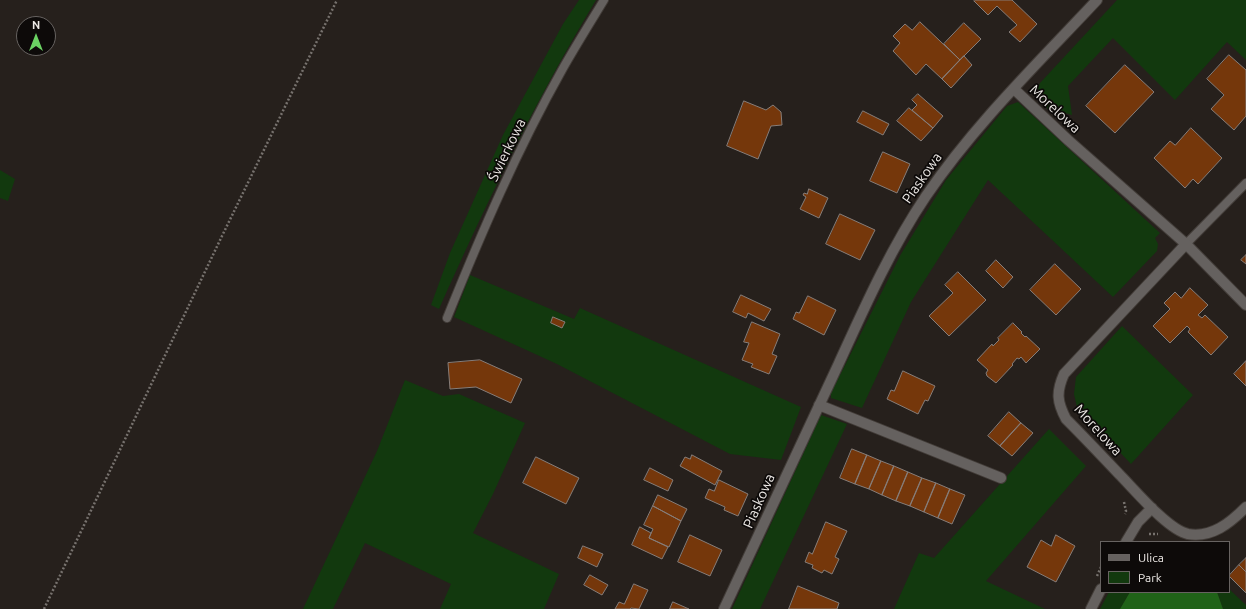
<!DOCTYPE html>
<meta charset="utf-8">
<style>
body{margin:0}
#map{position:relative;width:1246px;height:609px;overflow:hidden;background:#26201c;font-family:Ubuntu,sans-serif}
canvas{display:block}
.legend{position:absolute;left:1100px;top:541px;width:130px;height:52px;box-sizing:border-box;background:#0d0a09;border:1px solid #676361;margin:0;padding:5px 7px;list-style:none;font-size:12px;color:#ede9e6}
.legend li{display:flex;align-items:center;gap:8px;height:20px}
.legend b{width:20px;border:1px solid #676361}
.north{position:absolute;left:16px;top:16px;width:40px;height:40px;box-sizing:border-box;background:#0d0a09;border:1px solid #676361;border-radius:50%;rotate:0deg;font-size:11px;font-weight:700;line-height:16px;text-align:center;color:#ede9e6}
.north::after{content:'';display:block;margin:auto;width:14px;height:18px;background:#6bd363;clip-path:polygon(50% 0,100% 100%,50% 72%,0 100%)}
</style>
<div id="map">
<canvas width="1246" height="609"></canvas>
<ul class="legend">
<li><b style="height:5px;background:#65615f"></b>Ulica</li>
<li><b style="height:11px;background:#12390e"></b>Park</li>
</ul>
<div class="north">N</div>
</div>
<script>
const ctx = document.querySelector('canvas').getContext('2d');
ctx.lineJoin = 'round';
function paint(path, color) { ctx.fillStyle = color; ctx.fill(path, 'evenodd'); }
function strokePath(path, color, width, dash) { ctx.strokeStyle = color; ctx.lineWidth = width; ctx.lineCap = dash ? 'butt' : 'round'; ctx.setLineDash(dash || []); ctx.stroke(path); }
function label(font, color, halo, rows, align = 'center') {
  ctx.font = font + ' Ubuntu,sans-serif'; ctx.lineWidth = 3.5; ctx.setLineDash([]); ctx.textBaseline = 'middle'; ctx.strokeStyle = halo; ctx.fillStyle = color; for (const [text, x, y, turn = 0] of rows) {
    ctx.save(); ctx.translate(x, y); ctx.rotate((+turn || 0) * Math.PI / 180); ctx.textAlign = isNaN(turn) ? turn : align; if (halo) ctx.strokeText(text, 0, 0); ctx.fillText(text, 0, 0); ctx.restore();
  }
}
paint(new Path2D(`
 M579 0H596C536 99 486 204 439 309L431 305 450 253 503 135 563 24Z
 M1117 0H1246V60L1227 42 1175 100 1113 38 1068 86 1072 115 1056 110 1052 114 1035 94 1040 83Z
 M1018 102 1160 233 1155 238 1158 244 1157 251 1113 297 988 180 911 302 862 408 831 398V393L901 254 946 180 1007 106Z
 M0 170 15 179 8 201 0 198Z
 M470 275 574 319 580 308 801 407 781 460 730 454 557 364 454 317Z
 M1122 326 1193 395 1131 464 1077 407 1074 394 1076 377Z
 M405 380 443 396 459 394 525 423 493 494 473 533 559 574 544 609H440L451 584 365 543 333 609H303L377 451Z
 M821 415 847 424 760 609H732Z
 M1049 429 1086 466 986 581 1045 609H894L919 553 934 558Z
 M1229 589 1246 605V609H1223L1217 592H1229Z
 M1109 592H1130L1120 609H1100Z`), '#12390e');
paint(new Path2D(`
 M1130 592H1217L1223 609H1120Z`), '#206318');
const building = new Path2D(`
 M975 0H1012L1037 24 1020 42 1009 32 1017 25 997 6 988 15 974 1Z
 M920 22 960 60 942 79 926 64 916 75 893 51 900 43 893 36 905 24 912 30Z
 M964 23 981 39 960 60 944 44Z
 M1229 55 1246 70V116L1234 130 1211 109 1224 95 1207 79Z
 M964 56 972 65 951 88 942 79Z
 M1125 65 1154 92 1115 133 1086 106Z
 M918 94 943 116 933 128 912 110 917 105 912 100Z
 M744 101 766 110 773 105 781 112 782 125 771 126 758 159 727 146Z
 M909 108 933 128 921 141 897 121Z
 M863 111 889 124 883 135 857 122Z
 M1191 128 1222 158 1198 184 1193 179 1185 188 1154 158 1170 141 1175 145Z
 M883 152 910 164 897 193 870 181Z
 M809 189 828 198 819 218 800 209 806 197 803 195 804 193 807 194Z
 M840 214 875 230 860 260 826 244Z
 M1246 255V264L1241 260Z
 M996 260 1013 277 1003 288 986 271Z
 M1055 264 1081 289 1056 315 1030 290Z
 M958 272 986 300 949 336 929 316 953 293 945 285Z
 M1190 288 1208 305 1198 315 1202 318 1205 315 1228 337 1211 355 1188 332 1190 329 1187 326 1170 343 1153 326 1170 309 1164 303 1175 292 1181 298Z
 M741 295 771 309 764 321 748 313 746 318 733 312Z
 M808 296 836 310 824 335 793 319 796 312 799 313Z
 M553 317 565 322 562 328 551 323Z
 M752 322 780 334 772 354 777 356 769 374 751 367 753 364 742 360 749 343 744 342Z
 M1013 323 1022 332 1021 333 1025 337 1026 336 1040 349 1026 363 1021 357 1019 359 1017 358 1012 364 1013 365 996 383 987 376 986 373 988 370 977 360 992 344 993 346 999 340 998 338Z
 M480 360 522 379 511 403 476 387 450 389 448 363Z
 M1246 361V386L1234 374Z
 M903 371 935 386 928 401 925 400 918 414 887 399 891 390 894 391Z
 M1009 412 1021 423 1000 446 988 436Z
 M1021 423 1033 433 1012 456 1000 446Z
 M852 449 867 455 855 484 840 478Z
 M692 455 722 471 715 485 680 466 685 457 690 459Z
 M867 455 881 461 869 489 855 484Z
 M536 457 579 478 566 504 523 483Z
 M881 461 894 466 882 495 869 489Z
 M894 466 908 472 896 501 882 495Z
 M650 468 673 480 668 491 644 480Z
 M908 472 922 478 910 506 896 501Z
 M922 478 936 483 924 512 910 506Z
 M719 480 748 494 738 516 724 510 725 507 705 498 709 489 714 491Z
 M936 483 950 489 938 518 924 512Z
 M950 489 965 495 952 524 938 518Z
 M658 495 687 509 681 521 653 506Z
 M653 506 681 521 669 547 649 538 653 529 644 525Z
 M826 522 847 531 835 557 839 559 832 574 824 570 822 573 812 568 813 565 805 562 809 552 812 554Z
 M640 527 651 533 649 538 668 547 662 559 632 545Z
 M690 535 722 550 710 576 678 562Z
 M1056 535 1075 546 1056 582 1027 567 1041 540 1051 546Z
 M583 546 603 554 597 567 578 558Z
 M1246 558V572L1239 565Z
 M1239 565 1246 572V593L1229 576Z
 M590 575 608 585 602 595 584 585Z
 M634 584 648 590 639 609 631 608 630 609H615L619 602 624 604Z
 M798 586 839 603 837 609H789Z
 M673 602 689 609H670Z`);
paint(building, '#75370b');
strokePath(building, '#867d79', 1);
const service = new Path2D(`
 M1186 244 1246 183
 M447 318C481 234 517 150 562 70 575 47 590 23 604 0`);
const minor = new Path2D(`
 M1014 89 1068 140 1186 244 1246 305
 M1186 244 1064 374C1056 392 1057 402 1066 419 1084 437 1102 456 1119 474 1134 489 1168 530 1188 534 1212 538 1230 523 1246 507
 M819 405 1001 478
 M1126 542 1138 522 1152 508
 M724 609C762 527 800 445 839 363 865 306 891 248 926 196 975 124 1038 63 1097 0
 M1091 609 1101 589`);
strokePath(service, '#423c38', 10);
strokePath(minor, '#423c38', 12);
strokePath(new Path2D(`
 M1124 502 1126 511 1125 514
 M1149 534H1158
 M1097 576 1101 567
 M44 609 222 236 337 0`), '#77726e', 2.5, [2, 2]);
strokePath(service, '#65615f', 8);
strokePath(minor, '#65615f', 10);
label('14px', '#ede9e6', '#0d0a09', [
 ["Morelowa",1055,109,43],
 ["Świerkowa",507,150,-64],
 ["Piaskowa",922,178,-55],
 ["Morelowa",1098,430,48],
 ["Piaskowa",759,501,-66]
]);
</script>
